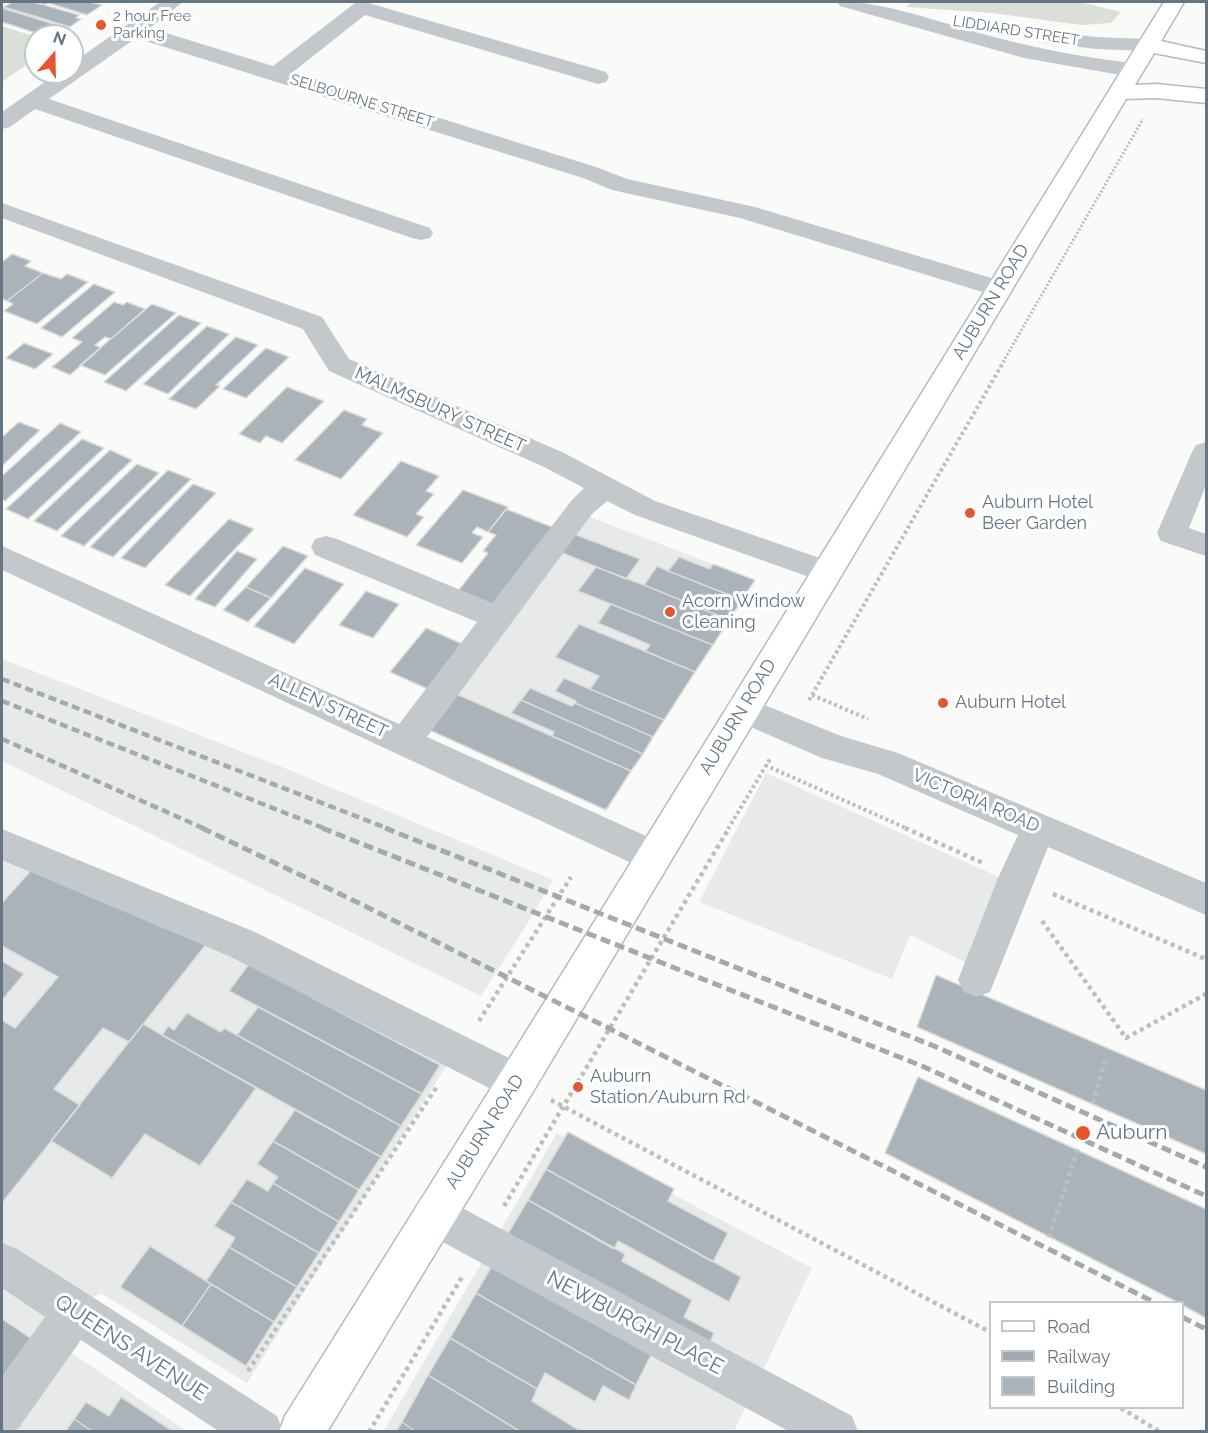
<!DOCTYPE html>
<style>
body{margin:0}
#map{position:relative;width:1208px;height:1433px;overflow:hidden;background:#fafaf8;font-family:Raleway,sans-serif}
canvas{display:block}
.frame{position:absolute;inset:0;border:3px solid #657683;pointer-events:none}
.legend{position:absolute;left:989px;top:1301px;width:195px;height:108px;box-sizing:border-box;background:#fff;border:2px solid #c1c8cd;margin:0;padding:8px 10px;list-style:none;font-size:18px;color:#657683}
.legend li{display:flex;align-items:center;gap:12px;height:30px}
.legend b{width:30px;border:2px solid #c1c8cd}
.north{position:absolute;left:24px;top:24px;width:60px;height:60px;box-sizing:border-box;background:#fff;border:2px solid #c1c8cd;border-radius:50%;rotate:20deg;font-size:16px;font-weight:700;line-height:24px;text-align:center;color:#657683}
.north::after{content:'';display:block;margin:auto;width:21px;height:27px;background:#e4572e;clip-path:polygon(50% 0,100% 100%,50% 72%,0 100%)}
</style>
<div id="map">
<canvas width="1208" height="1433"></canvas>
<div class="frame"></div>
<ul class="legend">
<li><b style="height:8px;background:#fff"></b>Road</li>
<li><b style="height:8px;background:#a2aab0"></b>Railway</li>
<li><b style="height:16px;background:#aab3b9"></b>Building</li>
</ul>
<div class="north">N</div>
</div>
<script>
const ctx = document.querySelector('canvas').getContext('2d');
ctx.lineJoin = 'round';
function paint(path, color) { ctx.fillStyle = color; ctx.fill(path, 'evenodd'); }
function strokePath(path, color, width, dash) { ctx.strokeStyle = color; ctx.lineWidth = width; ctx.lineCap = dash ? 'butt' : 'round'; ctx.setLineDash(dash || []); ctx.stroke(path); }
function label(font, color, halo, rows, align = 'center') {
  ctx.font = font + ' Raleway,sans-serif'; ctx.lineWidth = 6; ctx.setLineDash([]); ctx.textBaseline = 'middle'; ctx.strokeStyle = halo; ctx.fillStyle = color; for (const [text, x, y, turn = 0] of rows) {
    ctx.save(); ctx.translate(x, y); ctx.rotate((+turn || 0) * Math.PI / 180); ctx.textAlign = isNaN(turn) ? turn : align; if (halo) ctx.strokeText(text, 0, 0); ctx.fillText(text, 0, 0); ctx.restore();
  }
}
paint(new Path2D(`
 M585 515 754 580 608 807 425 725Z
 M2 659 282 767 553 880 529 921 481 996 2 761Z
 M766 773 999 877 969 964 910 935 892 979 699 902Z
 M2 835 316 988 452 1057 247 1383 101 1293 37 1329 186 1431H2Z
 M557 1133 812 1268 734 1431 383 1432Z`), '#e8e9e9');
paint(new Path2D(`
 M911 2H1080L1121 12 1111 23 1081 25 992 13 906 7Z
 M2 26 36 37V58L2 82Z`), '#dadfd7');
const building = new Path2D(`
 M12 2H34L79 15 76 18 81 19 70 27 4 7Z
 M34 2H90L102 5 87 15 48 3 45 5Z
 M2 8 67 28 56 36H45L2 22Z
 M12 254 31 261 25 266 43 273 7 301 2 299V262Z
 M43 273 61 279 67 274 88 282 37 324 4 311 13 304 7 301Z
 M94 284 115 292 62 337 41 328Z
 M114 302 123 305 127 302 145 309 111 339 105 337 95 345 101 348 70 375 52 367 82 342 72 338Z
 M152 304 176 313 105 375 80 365Z
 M179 315 201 323 126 391 104 382Z
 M207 326 229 334 168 394 143 384Z
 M236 337 258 345 216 385 220 386 196 409 169 399Z
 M24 343 53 354 35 369 6 358Z
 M266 348 289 357 246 398 223 389Z
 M287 387 324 401 282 443 266 436 260 443 239 434Z
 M344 410 367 419 362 425 383 433 341 479 295 460Z
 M19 422 40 430 2 466V437Z
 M60 423 81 432 5 501 2 499V476Z
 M82 439 104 448 28 519 6 509Z
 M110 450 132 460 57 531 34 521Z
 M401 461 439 476 426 491 434 494 416 514 424 517 407 537 353 515Z
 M137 464 159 473 84 546 61 536Z
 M168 470 191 479 113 557 90 547Z
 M193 484 216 493 145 568 121 558Z
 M463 490 508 507 488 532 477 527 472 533 483 537 462 563 416 545Z
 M506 509 557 529 492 605 458 591 488 553 483 551 496 535 488 532Z
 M229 519 254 529 190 596 165 585Z
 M574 534 640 559 626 579 560 552Z
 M283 546 308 556 271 598 246 587Z
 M237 551 257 559 215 607 195 599Z
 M679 557 710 569 713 564 755 580 742 600 668 571Z
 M657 566 668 571 742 600 729 620 644 585Z
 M596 567 644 585 729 620 713 645 578 591Z
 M305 568 344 584 294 644 254 626Z
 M246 587 271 598 248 622 223 610Z
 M366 591 399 604 373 638 339 625Z
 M611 604 713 645 695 672 645 651 650 645 598 623Z
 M579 624 695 672 664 720 590 689 599 676 555 657Z
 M426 628 467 646 432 691 390 672Z
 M564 678 590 689 664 720 653 737 575 703 576 701 555 691Z
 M530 688 572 706 575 703 653 737 643 754 521 700Z
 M452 692 631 771 606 810 425 728Z
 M521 700 643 754 631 771 552 736 554 732 511 713Z
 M35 866 208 942 129 1042 103 1028 54 1089 80 1105 2 1203V1020L15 1028 58 977 2 946V903Z
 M2 961 24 974 2 1000Z
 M249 964 440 1065 422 1094 229 991Z
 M936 975 1206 1090V1154L917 1027Z
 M258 1007 422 1094 401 1126 237 1035Z
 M187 1013 221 1032 224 1028 401 1126 381 1157 162 1035 168 1026 174 1030Z
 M143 1024 256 1088 200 1166 145 1134 112 1178 51 1141Z
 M918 1077 1206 1209V1318L1182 1305V1302H1177L885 1153Z
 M295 1110 381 1157 359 1190 273 1141Z
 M568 1132 674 1189 668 1201 728 1233 713 1262 546 1169Z
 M273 1141 359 1190 339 1222 273 1183 278 1177 257 1164Z
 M546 1169 741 1277 729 1302 618 1241 614 1249 528 1200Z
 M247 1179 268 1191 273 1183 339 1222 319 1253 231 1202Z
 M528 1200 625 1254 622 1261 692 1300 684 1317 714 1333 708 1347 507 1235Z
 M231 1202 319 1253 297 1287 229 1247 235 1238 214 1226Z
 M150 1246 211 1284 182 1326 120 1287Z
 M229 1247 297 1287 274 1322 206 1281Z
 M493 1264 652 1353 636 1385 476 1293Z
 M211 1284 274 1322 246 1366 182 1326Z
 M476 1293 636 1385 629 1400 603 1386 595 1402 545 1373 537 1389 450 1338Z
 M2 1319 38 1343 2 1394Z
 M450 1338 537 1389 532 1401 582 1432H521L428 1375Z
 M428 1375 521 1432H416L402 1422Z
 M121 1397 174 1432H93L74 1419 86 1402 109 1416Z
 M74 1419 93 1432H65Z
 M402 1422 416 1432H396Z`);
paint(building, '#aab3b9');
strokePath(building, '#dcdcda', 1.5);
const major = new Path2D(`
 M1164 2H1184L1161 41 1206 51V63L1154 53 1135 85 1156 84 1206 89V103L1156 98 1126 99 531 1095 327 1432H279L285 1416 503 1069Z`);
strokePath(major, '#b5babe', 3);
strokePath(new Path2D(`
 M1003 362 1143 119`), '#bbbfc2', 3, [2, 2]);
strokePath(new Path2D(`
 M812 695 868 719
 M809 700 1004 361
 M765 765 908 829
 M728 829 770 759`), '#bbbfc2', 4, [3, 3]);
strokePath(new Path2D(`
 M905 828 983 863
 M1053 894 1206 959
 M1042 921 1126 1038 1206 994
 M479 1021 571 877
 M551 1100 990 1332
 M1093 1103 1105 1061
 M504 1206 729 828
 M1049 1237 1078 1148
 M248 1371 438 1085
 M1121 1408 1160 1432
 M369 1432 462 1277`), '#bbbfc2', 4.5, [4, 4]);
paint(new Path2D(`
 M160 2H183L150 28 273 66 355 3 365 2 606 72 609 77 606 82 598 84 365 15 293 72 599 168 627 179 755 207 1008 283 1012 289 1008 295 999 297 740 218 612 190 583 178 136 38 49 99 430 228 433 233 430 238 421 240 412 238 35 109 10 127 2 129V112L59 72H72V63Z
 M837 2C879 0 937 22 979 33 1029 47 1080 57 1132 63L1140 65 1143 70 1140 75 1132 77 1024 58 840 6Z
 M1047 31 1096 37 1147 39 1155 40 1158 45 1155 50 1147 51 1096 49 1039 42 1036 37 1039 32Z
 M2 203 322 317 349 359 564 453 655 501 837 564 841 572 837 580 826 583 635 515 607 501 592 514 427 737 666 845 671 856 666 867 653 871 640 867 2 570V546L399 724 477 622 315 555 311 547 315 539 326 536 337 539 492 603 572 500 584 488 544 467 329 371 303 329 2 218Z
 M1206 442V485L1189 528 1206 534V556L1161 541 1157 533 1192 452 1196 445Z
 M742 696 841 736 898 753 1206 883V915L1048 847 990 992 977 997 964 992 958 980 998 878 1018 835 878 774 822 758 730 718 726 709 730 700Z
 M2 829 255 932 531 1069 537 1082 531 1095 517 1101 503 1095 229 956 2 860Z
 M434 1193 852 1416 858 1432H790L419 1229 413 1214 419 1199Z
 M2 1243 17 1249 91 1296 277 1416 283 1432H220L81 1340 18 1429 2 1432V1376L45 1317 2 1288Z`), '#c3c8cc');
paint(major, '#fff');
strokePath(new Path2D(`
 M2 679 389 829
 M2 701 326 829
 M2 739 205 829`), '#a2aab0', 4.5, [8, 4.5]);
strokePath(new Path2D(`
 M202 828 363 905 1154 1302
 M322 828 922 1066 1206 1196
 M385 828 934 1046 1206 1167
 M1182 1317 1206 1329`), '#a2aab0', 5, [10, 5]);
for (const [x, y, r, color] of [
 [101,25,6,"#e4572e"],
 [970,513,6,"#e4572e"],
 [670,612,6,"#e4572e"],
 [943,703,6,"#e4572e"],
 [578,1087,6,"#e4572e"],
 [1083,1133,8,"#e4572e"]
]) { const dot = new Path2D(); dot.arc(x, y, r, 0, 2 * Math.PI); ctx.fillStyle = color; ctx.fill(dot); strokePath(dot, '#fff', 2); }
label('15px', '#657683', '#fff', [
 ["2 hour Free",113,16],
 ["Parking",113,33]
], 'left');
label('15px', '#657683', '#fff', [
 ["LIDDIARD STREET",1016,31,9],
 ["SELBOURNE STREET",362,101,17]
]);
label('18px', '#657683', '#fff', [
 ["AUBURN ROAD",991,302,-59],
 ["MALMSBURY STREET",440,410,24],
 ["ALLEN STREET",328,706,25],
 ["AUBURN ROAD",738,717,-59],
 ["VICTORIA ROAD",976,801,23],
 ["AUBURN ROAD",485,1132,-58]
]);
label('18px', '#657683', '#fff', [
 ["Auburn Hotel",982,503],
 ["Beer Garden",982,524],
 ["Acorn Window",682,602],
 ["Cleaning",682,623],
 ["Auburn Hotel",955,703],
 ["Auburn",590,1077],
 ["Station/Auburn Rd",590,1098]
], 'left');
label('21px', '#657683', '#fff', [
 ["Auburn",1096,1133]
], 'left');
label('21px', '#657683', '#fff', [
 ["NEWBURGH PLACE",635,1323,28],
 ["QUEENS AVENUE",131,1348,33]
]);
</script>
